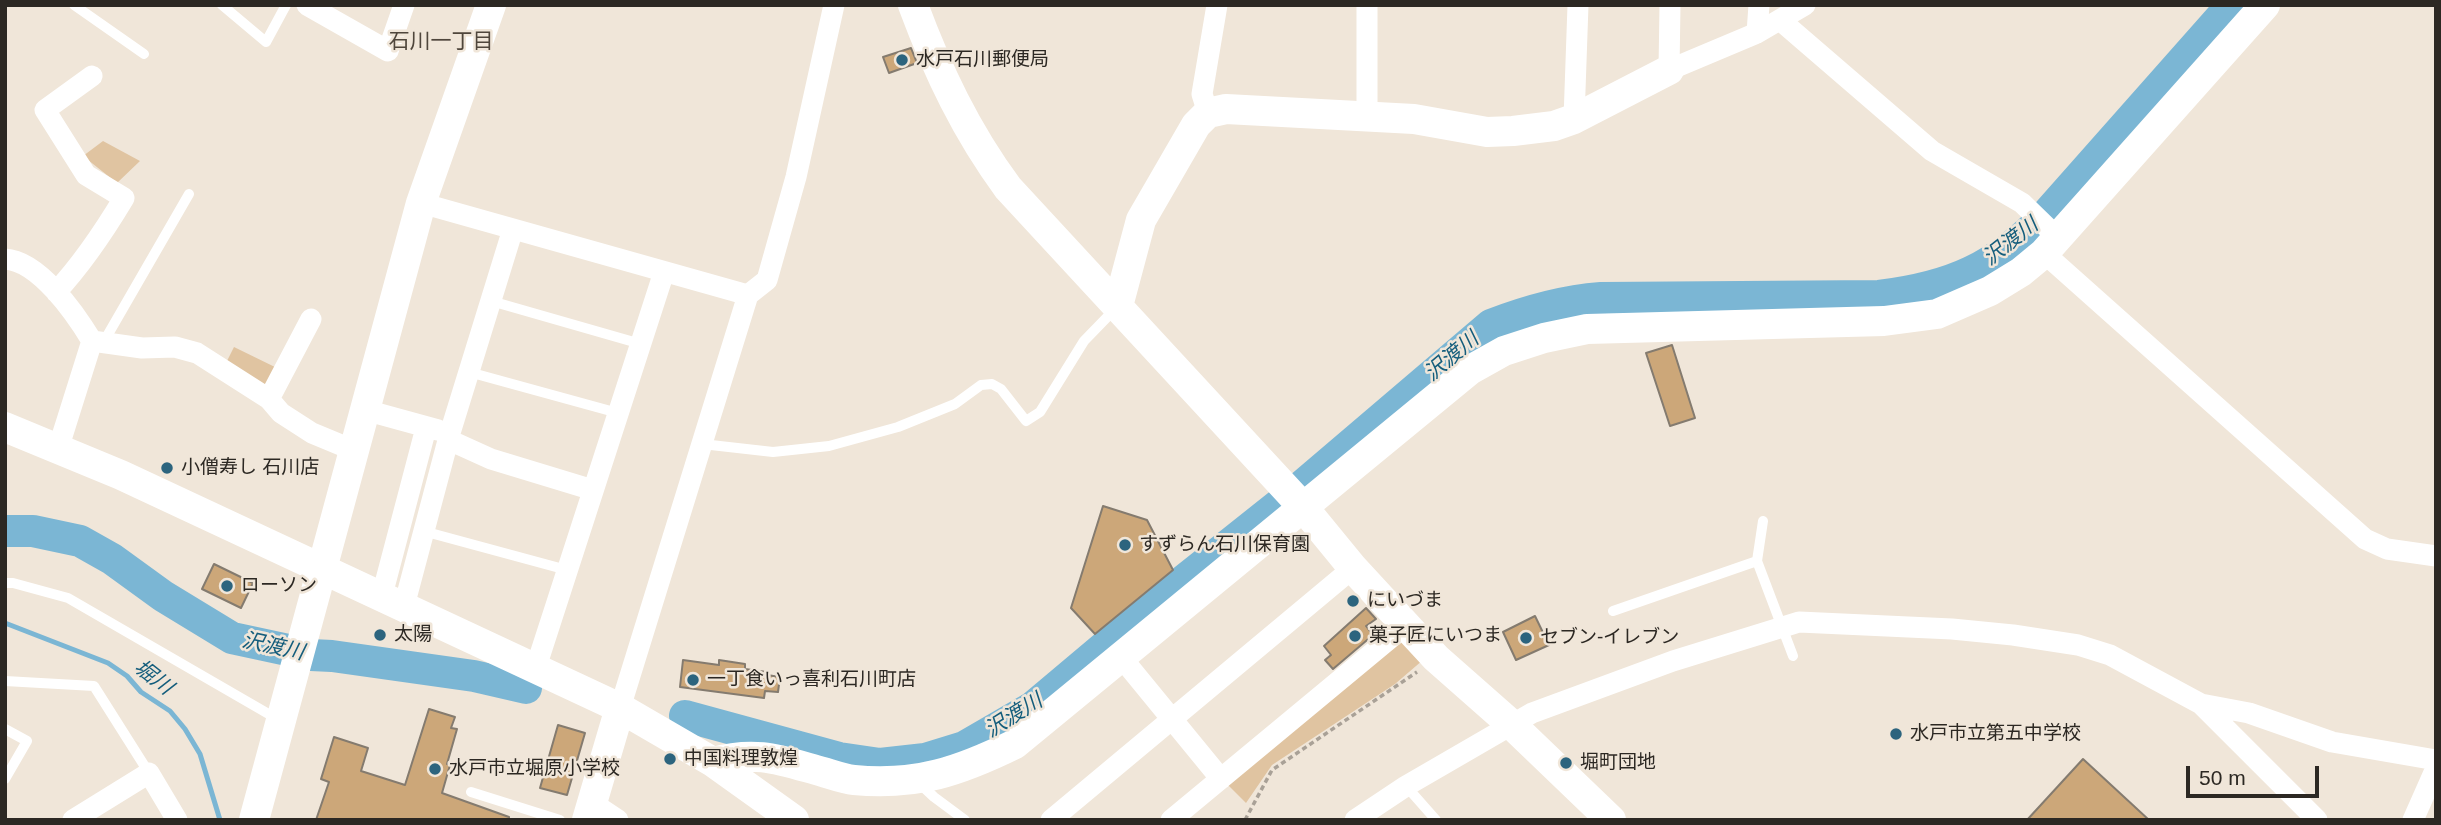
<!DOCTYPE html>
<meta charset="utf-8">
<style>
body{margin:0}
#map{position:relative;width:2441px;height:825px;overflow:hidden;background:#f0e6d9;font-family:Helvetica,sans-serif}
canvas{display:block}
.frame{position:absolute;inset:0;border:7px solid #2c2823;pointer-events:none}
.scale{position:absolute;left:2186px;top:766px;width:133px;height:32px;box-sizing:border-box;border:4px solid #2c2823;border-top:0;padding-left:9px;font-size:21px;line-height:24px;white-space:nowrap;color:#2c2823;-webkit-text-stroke:5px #f0e6d9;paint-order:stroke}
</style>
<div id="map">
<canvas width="2441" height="825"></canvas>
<div class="frame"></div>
<div class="scale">50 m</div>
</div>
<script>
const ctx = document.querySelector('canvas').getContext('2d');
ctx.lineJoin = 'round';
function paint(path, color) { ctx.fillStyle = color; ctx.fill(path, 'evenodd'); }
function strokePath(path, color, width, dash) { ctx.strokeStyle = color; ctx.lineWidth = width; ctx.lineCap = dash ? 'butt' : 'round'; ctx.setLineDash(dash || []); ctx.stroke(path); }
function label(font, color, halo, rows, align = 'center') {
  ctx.font = font + ' Helvetica,"Noto Sans JP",sans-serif'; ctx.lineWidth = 5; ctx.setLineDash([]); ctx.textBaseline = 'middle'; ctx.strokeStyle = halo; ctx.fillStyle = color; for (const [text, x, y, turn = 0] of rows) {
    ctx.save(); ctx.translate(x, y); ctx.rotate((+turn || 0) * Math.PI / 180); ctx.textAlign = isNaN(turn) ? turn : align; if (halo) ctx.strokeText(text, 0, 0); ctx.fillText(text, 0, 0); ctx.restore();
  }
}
paint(new Path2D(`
 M103 141 140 161 117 183 83 156Z
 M234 347 279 369 269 387 226 363Z
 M1404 638 1423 660 1395 684 1272 765 1246 803 1227 784Z`), '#e0c4a1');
strokePath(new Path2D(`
 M5 623 108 663 127 676 141 692 170 711 185 729 200 754 220 820`), '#7bb6d4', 5);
strokePath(new Path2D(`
 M5 531H33L80 541 112 559 163 596 232 638 311 655 332 656 474 676 526 688
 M685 716 839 758 880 764 925 759 964 747 1033 707 1178 585 1295 492 1491 325C1527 311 1562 301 1601 298L1879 296C1952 287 1995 268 2046 215L2232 5`), '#7bb6d4', 32);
const building = new Path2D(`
 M911 48 917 63 889 73 883 57Z
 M1672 345 1695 418 1670 426 1646 353Z
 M1103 506 1147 520 1173 570 1095 634 1071 608Z
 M214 564 253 583 241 608 202 589Z
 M1366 608 1376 619 1366 626 1373 635 1333 669 1325 660 1331 655 1324 646Z
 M1535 616 1549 645 1516 660 1503 632Z
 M683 660 719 665V660L745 664V669L767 672V675L780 677 778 692 765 691 764 698 680 687Z
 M429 709 455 717 451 728 457 729 447 764 450 765 442 793 509 817V820H316L329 782 321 779 334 737 368 748 361 771 405 785Z
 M558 725 585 733 567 795 540 788Z
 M2083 759 2149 820H2027Z`);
paint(building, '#cca779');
strokePath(building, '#847b6f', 2);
strokePath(new Path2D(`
 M1245 820 1272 770 1417 672`), '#a9a197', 3.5, [5, 3.5]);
strokePath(new Path2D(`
 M74 5 144 54
 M222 5 266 42 286 5
 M491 301 641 344
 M103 343 189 194
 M476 374 618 413
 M702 444 773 452 829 446 898 427 955 404 981 385 992 384 1001 389 1026 421 1040 412 1084 341 1116 308
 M423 531 567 570
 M1757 561 1763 521
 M5 583H13L68 598 279 720
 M1613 611 1757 561 1793 656
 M5 681 94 686 149 773
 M5 729 27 741 5 779
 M918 782 934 797 965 820
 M1406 786 1436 820
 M471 792 560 820`), '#fff', 10);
strokePath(new Path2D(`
 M307 5 388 51 404 5
 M1367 5V117
 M1670 5 1669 70 1757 33 1805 5
 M1780 20 1932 151 2022 203 2058 238
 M1757 33 1759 5
 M1208 113 1202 94 1217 5
 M1574 119 1578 5
 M421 203 748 295
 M2044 253 2365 539 2387 549 2436 556
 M5 259C39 261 75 313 92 341L58 449
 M56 292C83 263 103 233 124 198L86 175 45 110 92 76
 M92 341 142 348 175 347 197 353 269 399 281 413 312 433 353 450
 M269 399 311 319
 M365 410 438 430
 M449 440 491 459 593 490
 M382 595 426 428
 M404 606 450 433 513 229
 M1121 657 1221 779
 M536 667 664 272
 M2201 704 2249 713 2332 742 2436 760
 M620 708 748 295 767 280 796 177 834 5
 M591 802 618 820
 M73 820 149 773 177 820
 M1051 820 1353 568
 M1171 820 1405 626
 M1355 820 1406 786 1532 713 1673 661 1799 622 1952 629 2013 635 2078 645 2110 655 2201 704 2317 820
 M2413 820 2436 768`), '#fff', 21);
strokePath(new Path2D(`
 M913 5C938 72 966 131 1008 188L1303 507 1353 568 1436 658 1512 725 1611 820
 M1118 306 1141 220 1196 125 1208 113 1226 109 1414 119 1487 132 1513 131 1554 126 1574 119 1669 70
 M5 427 121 475 620 708 713 762 794 820
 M713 762C758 750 780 760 823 772 833 775 844 779 854 780 917 786 960 771 1015 744L1470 370 1504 351 1544 338 1587 329 1884 321 1937 314 1990 291 2021 272 2044 253 2265 5
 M254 820 421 203 491 5
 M587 820 620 708`), '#fff', 30);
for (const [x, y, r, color] of [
 [902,60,7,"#2c647e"],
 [167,468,7,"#2c647e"],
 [1125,545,7,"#2c647e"],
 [227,586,7,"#2c647e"],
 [1353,601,7,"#2c647e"],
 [380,635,7,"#2c647e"],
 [1355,636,7,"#2c647e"],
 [1526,638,7,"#2c647e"],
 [693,680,7,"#2c647e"],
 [1896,734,7,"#2c647e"],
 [670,759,7,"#2c647e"],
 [1566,763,7,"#2c647e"],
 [435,769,7,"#2c647e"]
]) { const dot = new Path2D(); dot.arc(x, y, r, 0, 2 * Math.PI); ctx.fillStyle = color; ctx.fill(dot); strokePath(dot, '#f0e6d9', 2.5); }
label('19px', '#2c2823', '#f0e6d9', [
 ["水戸石川郵便局",916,60],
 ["小僧寿し 石川店",181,468],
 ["すずらん石川保育園",1139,545],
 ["ローソン",241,586],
 ["にいづま",1367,601],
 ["太陽",394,635],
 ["菓子匠にいつま",1369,636],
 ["セブン-イレブン",1540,638],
 ["一丁食いっ喜利石川町店",707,680],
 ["水戸市立第五中学校",1910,734],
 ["中国料理敦煌",684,759],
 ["堀町団地",1580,763],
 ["水戸市立堀原小学校",449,769]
], 'left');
label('21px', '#4f463c', '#f0e6d9', [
 ["石川一丁目",441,42]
]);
label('italic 21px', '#145d7c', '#f0e6d9', [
 ["沢渡川",2011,242,-38],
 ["沢渡川",1452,357,-40],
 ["沢渡川",273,647,12],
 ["堀川",153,678,38],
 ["沢渡川",1014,716,-32]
]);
</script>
